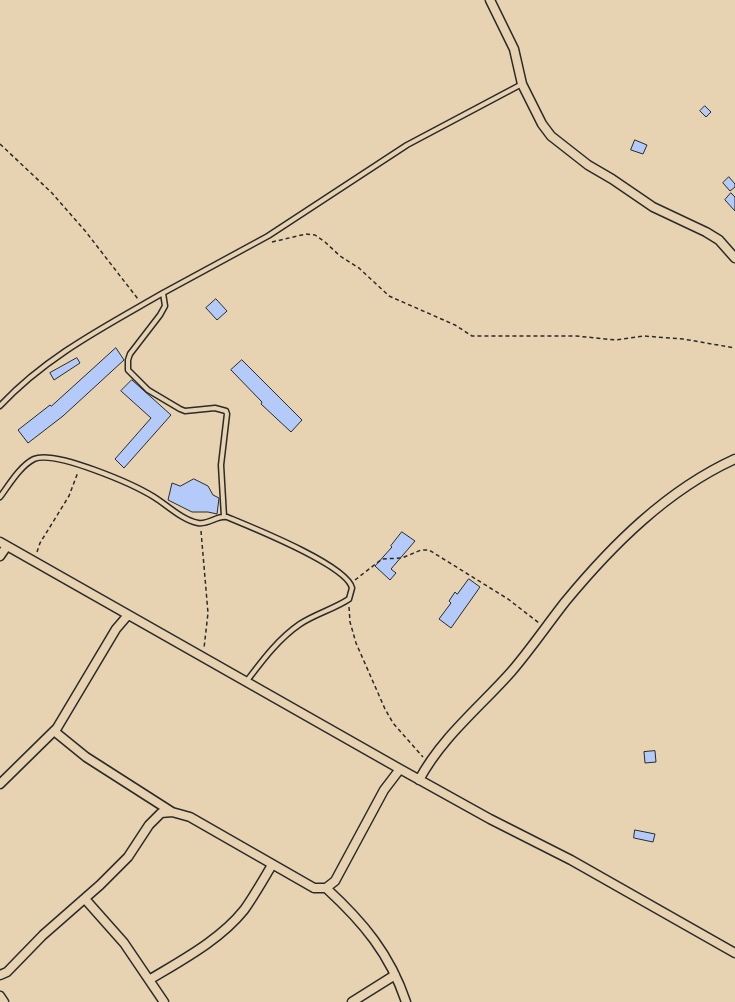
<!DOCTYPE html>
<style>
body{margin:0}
canvas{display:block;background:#e7d3b1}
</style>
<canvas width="735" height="1002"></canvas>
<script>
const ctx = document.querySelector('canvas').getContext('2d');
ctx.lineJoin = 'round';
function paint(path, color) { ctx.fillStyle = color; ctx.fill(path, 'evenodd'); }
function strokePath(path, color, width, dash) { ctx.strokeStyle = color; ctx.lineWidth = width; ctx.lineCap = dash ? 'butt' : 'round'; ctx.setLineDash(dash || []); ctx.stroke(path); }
const building = new Path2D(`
 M705 106 711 112 706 117 700 111Z
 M635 140 647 145 643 154 631 150Z
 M729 177 735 184V187L730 191 723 183Z
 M731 193 735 197V211L725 200Z
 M216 299 227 311 217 320 206 308Z
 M116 348 124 360 63 416 28 443 18 430 50 405 51 406Z
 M77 358 80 363 54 380 50 373Z
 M242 360 302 420 291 432 261 404 262 402 231 370Z
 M132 380 171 415 124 468 115 459 151 418 121 391Z
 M194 479 208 486 213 495 219 498 217 514 208 512H192L168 500 172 483 180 486Z
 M402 532 415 541 391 569 396 573 390 580 375 566 392 547 391 546Z
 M469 579 480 587 451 628 439 619 451 603 449 601 455 592 457 594Z
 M655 751 656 762 645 763 644 752Z
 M635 830 655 834 653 842 634 838Z`);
paint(building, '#b4cbfa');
strokePath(building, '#2b2b2b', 1);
const lane = new Path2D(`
 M0 406C45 357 106 326 163 293
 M0 497C9 485 20 466 34 459 55 450 133 484 154 497 167 505 182 520 198 523 209 525 217 515 227 517 251 527 347 565 352 588L349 599C334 609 315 614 300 624 278 639 262 661 246 682
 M224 517 221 465 227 414 226 411 215 408 185 411 180 409 148 390 128 370V360L130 354 160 315 165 306 163 293 268 236 407 145 522 84`);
const street = new Path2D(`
 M490 0 514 49 522 84 542 124 551 136 588 165 612 179 653 207 706 232 719 240 735 258
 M0 542 400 769 490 819 571 860 735 953
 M0 556 7 546
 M54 731 86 757 172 812
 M419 780C442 737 480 707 511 672 530 650 547 625 565 602 612 545 667 490 735 459
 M0 784 57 728 116 629 128 615
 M326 888C363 922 390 954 406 1002
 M85 899 124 943 164 1002
 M0 975 7 972 43 935 100 885 128 857 149 825 161 813 172 812 190 817 314 888H326L335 881 384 790 400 769
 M149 980C182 960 220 940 244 910 254 896 263 880 272 865
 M0 996 4 1002
 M352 1002 395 975`);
strokePath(lane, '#2b2b2b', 7);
strokePath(street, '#2b2b2b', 11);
strokePath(new Path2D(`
 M0 144 52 193 86 232 138 299
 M272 242 306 234 315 235 325 242 340 256 359 268 389 296 455 325 472 336H576L616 340 644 336 683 339 735 348
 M201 531 208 613 204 648
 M37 552 40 543 69 496 78 472
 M355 580 382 559 402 558 421 550H429L508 599 539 623
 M349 607 350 622 356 643 385 709 393 723 423 757`), '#2b2b2b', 1.5, [4, 3]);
strokePath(lane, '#e7d3b1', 4);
strokePath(street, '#e7d3b1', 8);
</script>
